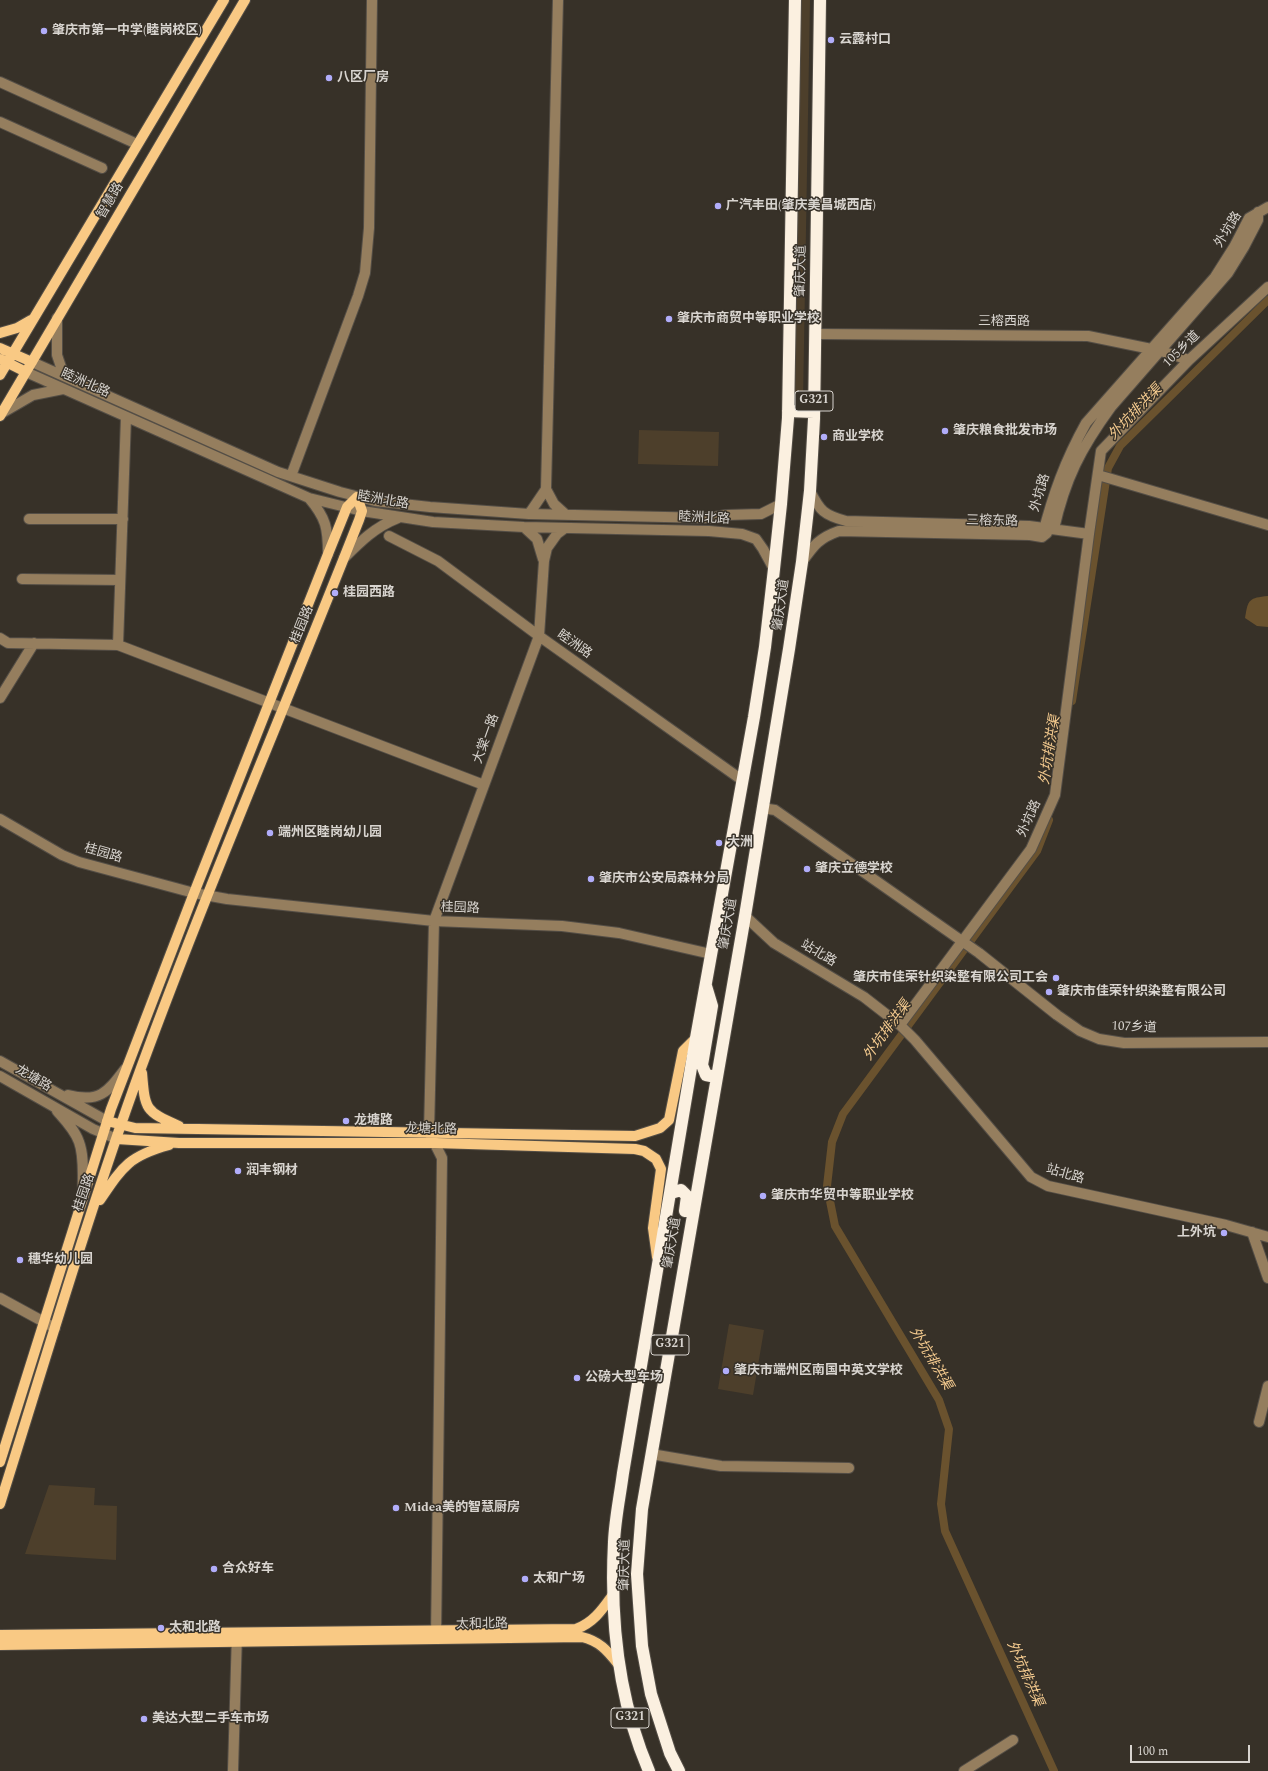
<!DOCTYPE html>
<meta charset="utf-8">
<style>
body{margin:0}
#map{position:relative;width:1268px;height:1771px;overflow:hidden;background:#373128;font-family:Spectral,serif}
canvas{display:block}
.scale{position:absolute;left:1130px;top:1745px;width:120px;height:18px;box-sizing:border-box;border:2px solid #d8d4cf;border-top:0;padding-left:5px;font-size:12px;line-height:14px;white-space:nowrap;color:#d8d4cf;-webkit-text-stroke:3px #373128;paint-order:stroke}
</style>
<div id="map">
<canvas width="1268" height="1771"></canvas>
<div class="scale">100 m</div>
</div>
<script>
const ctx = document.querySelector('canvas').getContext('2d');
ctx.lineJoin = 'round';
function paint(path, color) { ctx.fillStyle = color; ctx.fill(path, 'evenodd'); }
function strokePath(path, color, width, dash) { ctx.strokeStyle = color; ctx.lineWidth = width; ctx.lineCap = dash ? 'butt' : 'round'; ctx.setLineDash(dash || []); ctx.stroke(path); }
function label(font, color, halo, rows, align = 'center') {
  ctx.font = font + ' Spectral,"Noto Sans SC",serif'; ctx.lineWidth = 3; ctx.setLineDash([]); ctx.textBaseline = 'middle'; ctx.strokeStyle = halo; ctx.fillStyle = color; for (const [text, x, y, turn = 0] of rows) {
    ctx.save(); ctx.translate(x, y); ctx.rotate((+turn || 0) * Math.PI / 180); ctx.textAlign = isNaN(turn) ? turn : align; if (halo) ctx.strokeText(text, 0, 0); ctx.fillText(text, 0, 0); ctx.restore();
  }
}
paint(new Path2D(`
 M799 0H810L803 401H792Z
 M639 430 719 432 718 466 638 464Z
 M729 1324 764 1330 753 1395 718 1389Z
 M49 1485 95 1488 94 1505 117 1506 116 1560 25 1554Z`), '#4d3f2b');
paint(new Path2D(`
 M1268 596V627L1257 626 1245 618C1248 599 1249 598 1268 596Z`), '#6a522e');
strokePath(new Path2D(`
 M1072 701 1108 468 1120 446 1268 300
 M1049 820 1037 851 843 1114 832 1142 827 1186 835 1226 939 1400 949 1429 941 1504 945 1531 1054 1771`), '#6a522e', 8);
const minor = new Path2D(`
 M558 0 546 489 554 504 565 514
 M0 82 137 144
 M0 122 102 168
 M57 318V355L64 376
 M815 334 1088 336 1161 351 1189 360
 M32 362 278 472 340 492 375 501 430 507 529 514 710 518 726 515 761 514 781 504
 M26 372 309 498 362 511 433 522 524 527 709 531 742 534 756 539 763 549 774 569
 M2 413 33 395 63 389
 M1098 475 1268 525
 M291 476 358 296 365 273 369 228 372 0
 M810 491C820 511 824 515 846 521L1029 526 1089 534 1101 451 1189 360 1268 287
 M309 498C326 518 328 528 328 554
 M529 514 546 489
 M29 519H123
 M524 527 537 539 543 559
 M1054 529C1065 479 1081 448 1111 407L1228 273 1244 247 1258 220V212
 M389 536 438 561 539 636 742 780
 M1042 537C1053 494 1065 461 1086 423L1215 277 1234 247 1249 218 1268 207
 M344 558C361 541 375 527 398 518
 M802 562C814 545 819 538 839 531L1030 535 1042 537 1047 533
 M22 579 120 580
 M0 638 8 643 118 645 484 785
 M118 645 126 417
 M0 698 34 643
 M762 808 775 810 979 953 1057 1015 1080 1031 1099 1039 1124 1043 1268 1042
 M0 819 62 855 79 862 194 893 227 899 434 921 562 926 619 933 711 954
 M745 916 774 943 864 997 900 1025 915 1040 1031 1177 1048 1186 1226 1225 1268 1237
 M900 1025 1031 849 1055 795 1089 534
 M0 1061 107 1121
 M0 1076 93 1129 117 1139
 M68 1095C99 1103 107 1093 125 1069
 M57 1111C65 1120 75 1130 79 1142 85 1158 82 1179 83 1195
 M1252 1232 1268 1278
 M0 1298 55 1328
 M1259 1422 1268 1386
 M651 1454 721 1466 849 1468
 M436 1638 442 1158 429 1132 434 921 539 636 544 561 547 548 557 534 565 528
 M233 1771 237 1633
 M964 1771 1013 1740`);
const major = new Path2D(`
 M0 333 17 328 31 320
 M0 348 32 362
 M0 359 26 372
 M0 375 224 0
 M0 416 245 0
 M142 1073C145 1110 145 1111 179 1126
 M107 1121 135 1128 635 1136 660 1128 669 1120 683 1051 696 1038
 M117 1139 179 1143H435L635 1149 644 1151 656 1159 661 1169 653 1228 657 1257
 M100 1200C123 1166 129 1156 169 1145
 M0 1462 111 1109 194 893 328 554 347 507 357 497 362 511 359 520C287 703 209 883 141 1068 89 1211 46 1358 0 1504
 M0 1635 576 1629C593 1623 602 1610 612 1596
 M0 1645 582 1637C599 1641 607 1650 618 1664`);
const highway = new Path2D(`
 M788 411 814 412
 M706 986 712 1006 702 1065 706 1075 716 1077
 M671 1193 681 1190 687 1196 685 1211
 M649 1771C618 1699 610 1620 614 1542 615 1519 620 1496 623 1473L696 1038 754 717 765 647 774 569 781 504 788 418 795 0
 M679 1771 670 1753 651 1694 642 1646 637 1574 642 1509 745 916 789 649 802 562 810 491 814 419 820 0`);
strokePath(minor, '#544e46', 12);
strokePath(major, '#544e46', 12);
strokePath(highway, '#544e46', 14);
strokePath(minor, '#957e5e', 10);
strokePath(major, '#f9c984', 10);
strokePath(highway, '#fbf0e0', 12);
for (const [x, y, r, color] of [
 [44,31,4,"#b1adfa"],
 [831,40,4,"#b1adfa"],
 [329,78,4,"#b1adfa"],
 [718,206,4,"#b1adfa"],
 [669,319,4,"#b1adfa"],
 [945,431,4,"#b1adfa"],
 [824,437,4,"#b1adfa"],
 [335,593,4,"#b1adfa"],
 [270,833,4,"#b1adfa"],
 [719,843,4,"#b1adfa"],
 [807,869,4,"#b1adfa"],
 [591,879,4,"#b1adfa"],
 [1056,978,4,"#b1adfa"],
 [1049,992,4,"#b1adfa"],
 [346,1121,4,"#b1adfa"],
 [238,1171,4,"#b1adfa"],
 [763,1196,4,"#b1adfa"],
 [1224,1233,4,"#b1adfa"],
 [20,1260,4,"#b1adfa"],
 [726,1371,4,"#b1adfa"],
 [577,1378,4,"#b1adfa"],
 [396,1508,4,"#b1adfa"],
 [214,1569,4,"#b1adfa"],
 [525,1579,4,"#b1adfa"],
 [161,1628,4,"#b1adfa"],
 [144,1719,4,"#b1adfa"]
]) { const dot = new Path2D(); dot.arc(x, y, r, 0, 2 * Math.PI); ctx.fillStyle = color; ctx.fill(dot); strokePath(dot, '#373128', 1.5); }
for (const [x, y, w] of [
 [814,401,38],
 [670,1345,38],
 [630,1718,38]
]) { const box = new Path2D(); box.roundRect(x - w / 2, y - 10, w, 20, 3); ctx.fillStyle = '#373128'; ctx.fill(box); strokePath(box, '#d8d4cf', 1); }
label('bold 12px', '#d8d4cf', null, [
 ["G321",814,401],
 ["G321",670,1345],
 ["G321",630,1718]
]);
label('bold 13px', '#d8d4cf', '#373128', [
 ["肇庆市第一中学(睦岗校区)",52,31],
 ["云露村口",839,40],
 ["八区厂房",337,78],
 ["广汽丰田(肇庆美昌城西店)",726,206],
 ["肇庆市商贸中等职业学校",677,319],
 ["肇庆粮食批发市场",953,431],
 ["商业学校",832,437],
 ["桂园西路",343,593],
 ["端州区睦岗幼儿园",278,833],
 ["大洲",727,843],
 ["肇庆立德学校",815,869],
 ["肇庆市公安局森林分局",599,879],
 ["肇庆市佳荣针织染整有限公司工会",1048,978,"right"],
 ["肇庆市佳荣针织染整有限公司",1057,992],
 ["龙塘路",354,1121],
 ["润丰钢材",246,1171],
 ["肇庆市华贸中等职业学校",771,1196],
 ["上外坑",1216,1233,"right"],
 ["穗华幼儿园",28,1260],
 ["肇庆市端州区南国中英文学校",734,1371],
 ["公磅大型车场",585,1378],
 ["Midea美的智慧厨房",404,1508],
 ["合众好车",222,1569],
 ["太和广场",533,1579],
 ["太和北路",169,1628],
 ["美达大型二手车市场",152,1719]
], 'left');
label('13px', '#d8d4cf', '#373128', [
 ["智慧路",111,201,-60],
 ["外坑路",1229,230,-58],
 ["肇庆大道",802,271,-89],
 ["三榕西路",1004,322],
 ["105乡道",1182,350,-44],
 ["睦洲北路",85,384,24],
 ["外坑路",1041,493,-73],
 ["睦洲北路",383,501,10],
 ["睦洲北路",704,519,3],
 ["三榕东路",992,522,1],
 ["肇庆大道",782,605,-82],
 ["桂园路",303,625,-68],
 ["睦洲路",574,645,35],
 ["大棠一路",487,739,-70],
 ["外坑路",1030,819,-66],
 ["桂园路",103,854,16],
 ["桂园路",460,909,2],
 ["肇庆大道",729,924,-80],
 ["站北路",818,954,31],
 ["107乡道",1134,1028,3],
 ["龙塘路",33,1079,30],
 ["龙塘北路",431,1130,1],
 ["站北路",1065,1175,16],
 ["桂园路",85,1193,-71],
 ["肇庆大道",673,1243,-80],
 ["肇庆大道",626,1565,-89],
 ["太和北路",482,1625,-1]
]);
label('italic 14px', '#f5cb8f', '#373128', [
 ["外坑排洪渠",1136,413,-46],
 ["外坑排洪渠",1051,750,-81],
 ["外坑排洪渠",888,1031,-54],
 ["外坑排洪渠",930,1359,59],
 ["外坑排洪渠",1024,1674,66]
]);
</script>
